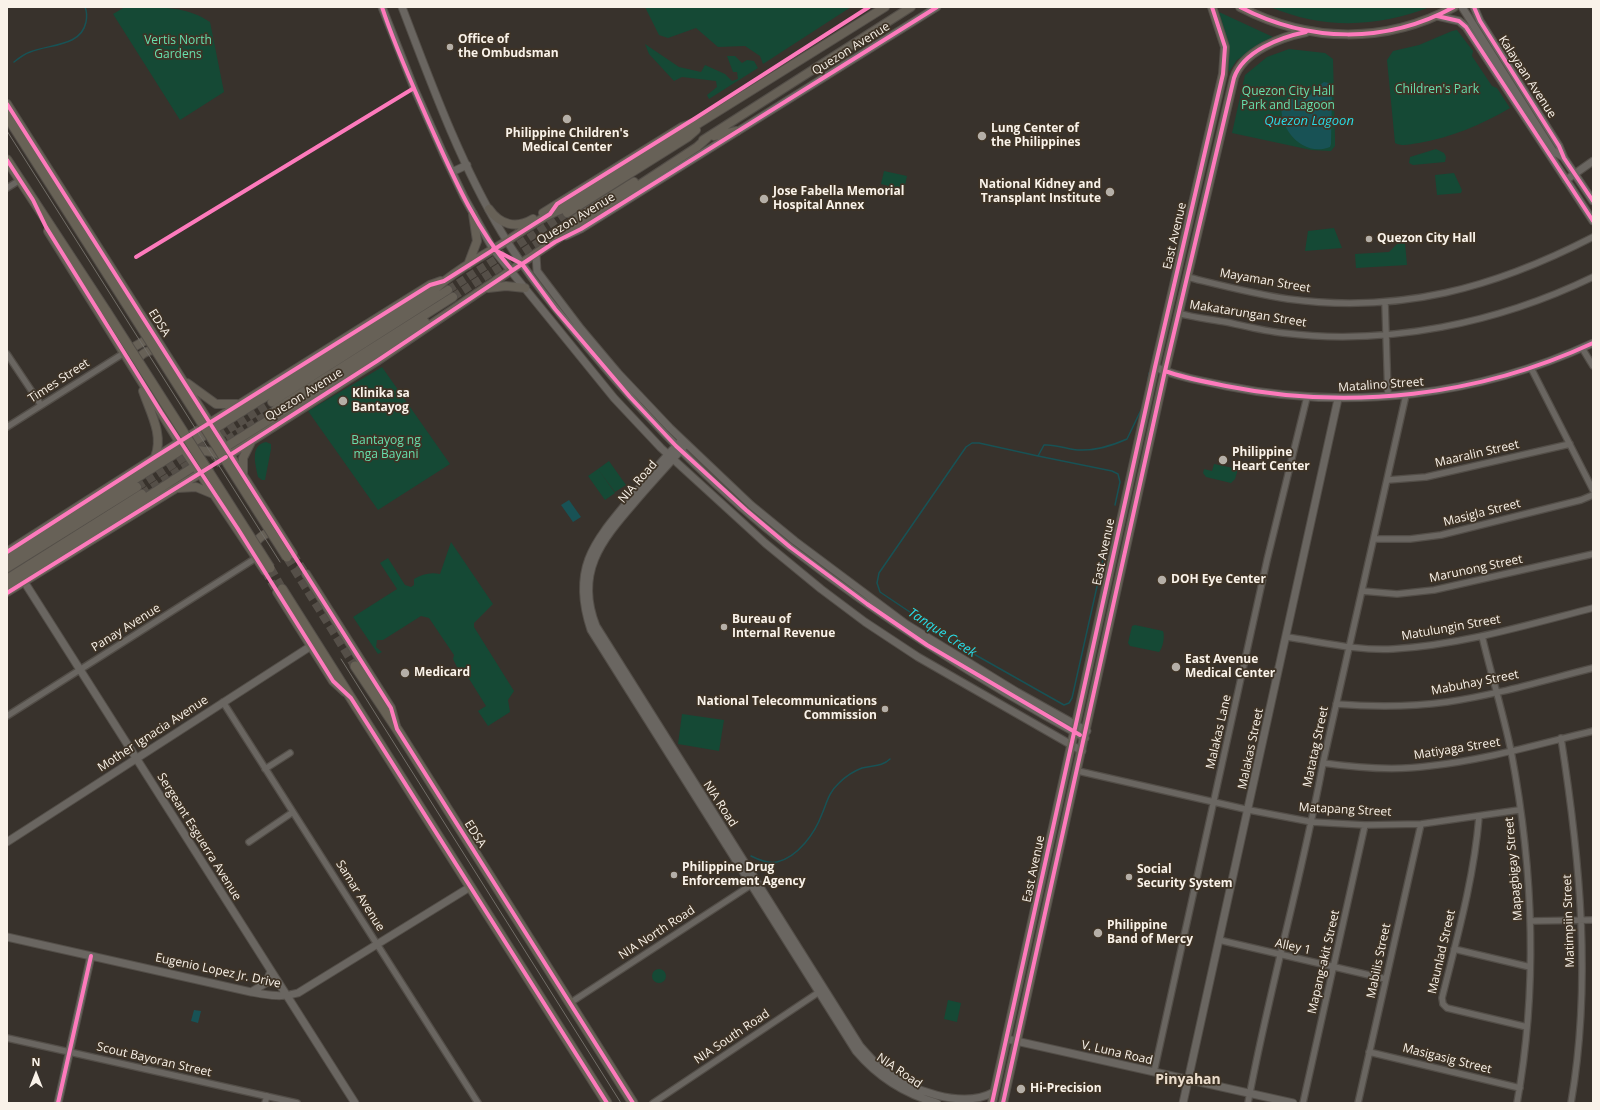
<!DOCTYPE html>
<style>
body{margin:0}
#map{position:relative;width:1600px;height:1110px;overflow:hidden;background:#38322c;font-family:"Open Sans",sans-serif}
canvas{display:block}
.frame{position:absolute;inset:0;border:8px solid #f9f2e9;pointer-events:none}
.north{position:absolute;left:16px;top:1054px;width:40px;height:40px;-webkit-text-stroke:3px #3e3326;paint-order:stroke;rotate:0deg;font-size:11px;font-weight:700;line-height:16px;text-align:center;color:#f9f2e9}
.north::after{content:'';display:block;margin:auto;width:14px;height:18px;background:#f9f2e9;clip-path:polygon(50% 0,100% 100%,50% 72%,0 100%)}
</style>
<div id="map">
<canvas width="1600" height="1110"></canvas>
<div class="frame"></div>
<div class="north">N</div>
</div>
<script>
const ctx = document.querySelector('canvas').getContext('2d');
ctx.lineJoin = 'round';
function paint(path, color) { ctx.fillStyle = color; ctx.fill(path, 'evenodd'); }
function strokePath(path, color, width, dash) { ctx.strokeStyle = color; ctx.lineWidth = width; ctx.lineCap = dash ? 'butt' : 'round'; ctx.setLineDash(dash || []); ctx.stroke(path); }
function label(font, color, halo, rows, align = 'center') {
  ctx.font = font + ' "Open Sans",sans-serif'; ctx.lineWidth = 3.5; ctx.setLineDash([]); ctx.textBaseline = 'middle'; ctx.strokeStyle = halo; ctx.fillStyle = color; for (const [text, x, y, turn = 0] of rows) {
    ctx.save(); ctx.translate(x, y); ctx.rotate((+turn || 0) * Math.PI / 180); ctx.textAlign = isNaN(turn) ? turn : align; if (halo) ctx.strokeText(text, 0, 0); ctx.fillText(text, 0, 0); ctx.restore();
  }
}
paint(new Path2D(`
 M125 7C154 7 186 5 210 22L224 92 180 120 113 14Z
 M645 7H851L763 64 760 56 745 46 718 47 696 28 668 38 659 35Z
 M1270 7H1430C1376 28 1323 29 1270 7Z
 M1219 12 1273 37 1237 60 1229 72 1226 36Z
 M1457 30 1473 51 1472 56 1492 86 1497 88 1510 108C1481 125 1452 137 1419 143 1410 144 1403 147 1395 143L1387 60 1393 51 1419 45 1452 31Z
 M645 44 679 67 701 72 705 65 725 74 732 81 738 79 737 72H733L727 56H735L742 63 747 60 754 61 758 68 709 99 707 95 717 87 716 81 682 77 674 81 649 54Z
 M1289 49 1325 53 1333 59 1335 137V146L1331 151 1311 150 1232 133 1245 75 1267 57Z
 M1436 149 1444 153 1446 157 1445 162 1413 165 1409 163 1410 157Z
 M884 171 907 176 904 190 881 184Z
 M1454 173 1462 190 1461 193 1437 195 1435 175Z
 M1334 228 1342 248 1305 251 1308 231Z
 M1405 243 1407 265 1356 268 1355 254 1389 252 1397 244Z
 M382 367 450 464 378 510 308 411Z
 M266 442 271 444V449L265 480H262L258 477C256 466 249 445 266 442Z
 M609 461 626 485 615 492 598 469Z
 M1214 464 1238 469 1235 479 1231 483 1206 477 1203 473 1204 469 1212 471Z
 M598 469 615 493 605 500 588 476Z
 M451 542 493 604 474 623V627L514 691 508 700 510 712 488 726 478 711 486 706 463 669H458L453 659 454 655 429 618 421 616 383 640H377L376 647 382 652 378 654 353 617 397 589 380 563 388 558 405 585 411 587 414 585V579C423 574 430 572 440 574Z
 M1135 625 1163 631C1165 636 1163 648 1159 652L1130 646 1128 643 1132 626Z
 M682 714 724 720 719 751 678 744Z
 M652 976a7 7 0 1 1 14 0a7 7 0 1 1-14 0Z
 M948 1000 961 1003 957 1022 944 1019Z`), '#154935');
paint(new Path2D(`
 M1324 82 1329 83 1332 88 1331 144 1330 147C1303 158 1277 128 1282 102 1290 96 1296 101 1305 99 1309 98 1317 86 1324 82Z
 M569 500 581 517 573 522 561 505Z
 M194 1010 201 1011 198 1023 191 1021Z`), '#185255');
strokePath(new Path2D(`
 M14 62C19 58 24 54 30 52 49 44 81 47 86 22 87 17 87 12 85 7
 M1148 381 1149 373
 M1038 456 979 443H972L966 447 879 573 877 583 880 592 965 649 1064 705 1069 703 1072 698 1109 533
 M1115 505 1120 482 1118 474 1112 471 1038 456 1044 445C1056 444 1066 449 1078 450 1096 451 1111 446 1127 439L1142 408
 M751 856C759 860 768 864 777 862 798 857 815 833 822 814 827 802 829 792 839 783 845 777 854 771 862 768 872 765 882 767 890 759`), '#185255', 1.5);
strokePath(new Path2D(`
 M448 290 567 213
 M453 297 572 221
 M217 446 276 409
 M200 463 219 451
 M205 470 223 459
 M137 487 272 402
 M142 494 197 459
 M293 554 306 574
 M265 571 277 592`), '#554f48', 8, [8, 4]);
strokePath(new Path2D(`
 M287 557 355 666
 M270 568 282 589`), '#554f48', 9, [9, 4.5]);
const minor = new Path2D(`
 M7 188 20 180
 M1187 277C1220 285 1254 294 1288 299 1400 314 1494 288 1593 237
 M1385 302 1388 396
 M1178 313C1194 318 1210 319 1226 322 1245 326 1264 331 1283 333 1388 346 1498 323 1593 277
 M1582 348 1593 366
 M7 354 41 405
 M1531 368 1593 490
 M7 427 124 353
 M1388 480 1426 477 1570 444
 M1374 539H1410L1441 535 1581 500 1593 495
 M1362 591 1397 594 1434 590 1593 554
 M1482 636C1491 674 1503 712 1511 751 1533 866 1538 987 1517 1103
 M1287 637C1321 642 1358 651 1393 649 1461 645 1527 625 1593 608
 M223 702 478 1103
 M1336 704C1373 707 1410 707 1447 702 1496 695 1545 680 1593 668
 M7 716 256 558
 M1561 738C1580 859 1592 982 1571 1103
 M1323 763C1358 768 1394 771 1429 766 1485 760 1539 744 1593 731
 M265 769 290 753
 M1078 771 1249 810 1312 822 1365 825 1421 824 1519 810
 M1479 817C1474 878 1457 938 1442 998L1443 1004 1447 1008 1527 1027
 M249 842 293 812
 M1530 921 1593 920
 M1219 940 1386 979
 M1454 949 1530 967
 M570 1003 754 883
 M7 1038 297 1103
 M1369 1052 1520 1088
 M1154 1072 1267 560 1307 397
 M265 1103 267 1096
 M653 1103 822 990
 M1248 1103C1269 989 1302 877 1323 763L1406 395
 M1303 1103 1365 825
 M1358 1103 1421 824`);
const tertiary = new Path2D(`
 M1566 180 1593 161
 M566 236 581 229 937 7
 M1155 367C1178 377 1202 381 1226 386 1350 411 1478 396 1593 343
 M680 442C662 460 646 480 630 499 592 544 571 570 591 630L856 1051C877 1076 905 1094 937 1103
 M686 444C669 464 651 483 634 503 601 541 575 573 596 626L860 1046C867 1054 874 1062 882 1069 910 1090 962 1110 994 1092
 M25 583 355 1103
 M7 842 311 646
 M7 937 251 992C268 995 281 998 298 993L470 887
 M251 992 266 983 271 971
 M58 1103 91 956
 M1183 1103 1338 399`);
const secondary = new Path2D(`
 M382 7 414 88 443 153 464 197 493 249 614 398 661 448 765 543 821 589 865 622 918 657 1082 751
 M402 7C431 83 460 163 502 233 527 275 558 312 589 349 649 421 716 490 791 548 883 619 982 682 1085 738
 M1462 7 1553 151 1563 157
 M1474 7 1480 21 1559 146 1564 158 1593 201
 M1437 16 1459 21 1466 27 1593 221
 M452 172 467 165
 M536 254 537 271 581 329 618 373 670 428 751 505 795 541 906 624 1017 692 1087 731
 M1007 1039 1293 1103`);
const primary = new Path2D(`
 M1240 7C1309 43 1386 44 1454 7
 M7 104 293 554
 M714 136 737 131
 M703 140 911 7
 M489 209C500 225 516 229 533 219
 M543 213 682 127 696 122
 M567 213 688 137 696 130
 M572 221 634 182
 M48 231 183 448 265 571
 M468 265 477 241 473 214
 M488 288 506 286 525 288
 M125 352 146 340 150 333
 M135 365C139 354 148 349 160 350
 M187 383 216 404H237
 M143 391C150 412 164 435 155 457
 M272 402 448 290
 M276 409 453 297
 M190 449 212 452 225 457
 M221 450 425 322
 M223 459 377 361 578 225 697 147 707 138
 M243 475V458L251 442
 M178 488 196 487 213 494
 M253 548C257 538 265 532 276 532
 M7 552C147 462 289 373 430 285L441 281
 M7 560 433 291C454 271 482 256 507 241 524 230 541 217 560 210L885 7
 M7 568 137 487
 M306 574 391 708 396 726
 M7 579 142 494
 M7 587 198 464
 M7 592 204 471
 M277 592 333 681 345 692
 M992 1103 1155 367 1223 74 1225 47 1212 7
 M1003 1103 1165 371 1234 78C1243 51 1281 37 1306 32`);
const trunk = new Path2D(`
 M7 116 124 300
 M7 160 106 311
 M282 589 607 1103
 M355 666 397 729 633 1103`);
strokePath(minor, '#534e48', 8);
strokePath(tertiary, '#534e48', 9);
strokePath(secondary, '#534e48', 9);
strokePath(primary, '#534e48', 10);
strokePath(trunk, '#534e48', 11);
strokePath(minor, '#6a6661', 5.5);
strokePath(tertiary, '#6a6661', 7);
strokePath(secondary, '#6a6661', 7);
strokePath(primary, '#676157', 8);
strokePath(trunk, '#686256', 9);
strokePath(new Path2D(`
 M7 131 280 562
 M341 659 621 1103`), '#726e68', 1);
const trunkBridge = new Path2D(`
 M124 300 287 557
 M106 311 270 568`);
strokePath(trunkBridge, '#534e48', 11, []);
strokePath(trunkBridge, '#686256', 9);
strokePath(new Path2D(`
 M382 7C395 47 413 86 430 125 453 176 475 228 512 270
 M1240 7C1309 43 1386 44 1454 7
 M1474 7 1480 21 1559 146 1564 158 1593 201
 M1437 16 1459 21 1466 27 1593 221
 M7 104 391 708 397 729 633 1103
 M7 160 33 200 46 227 161 412 238 529 333 681 351 698 607 1103
 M493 249 522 264 555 309 630 397 676 446 746 510 790 547 867 604 927 645 1080 735
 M136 257 414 88
 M1165 371C1184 378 1206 382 1226 386 1350 411 1479 396 1593 343
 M230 455 377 361 555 242 581 229 937 7
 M7 552 155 457 430 285 444 281 550 214 557 204 694 119 869 7
 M7 593 226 457
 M58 1103 91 956
 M992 1103 1155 367 1223 74 1225 47 1212 7
 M1003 1103 1165 371 1234 78C1243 51 1281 37 1306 32`), '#fd7abc', 4);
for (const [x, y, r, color] of [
 [450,47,4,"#b5afa7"],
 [567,119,5,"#b5afa7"],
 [982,136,5,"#b5afa7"],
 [1110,192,5,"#b5afa7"],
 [764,199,5,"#b5afa7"],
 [1369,239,4,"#b5afa7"],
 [343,401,5,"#b5afa7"],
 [1223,460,5,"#b5afa7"],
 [1162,580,5,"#b5afa7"],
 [724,627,4,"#b5afa7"],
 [1176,667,5,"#b5afa7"],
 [405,673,5,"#b5afa7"],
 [885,709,4,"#b5afa7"],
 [674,875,4,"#b5afa7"],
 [1129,877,4,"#b5afa7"],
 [1098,933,5,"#b5afa7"],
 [1021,1089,5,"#b5afa7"]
]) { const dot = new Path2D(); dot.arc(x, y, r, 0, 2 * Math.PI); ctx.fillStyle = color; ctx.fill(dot); strokePath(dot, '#3e3326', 1.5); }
label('bold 12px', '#f9f2e9', '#3e3326', [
 ["Office of",458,40],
 ["the Ombudsman",458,54],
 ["Lung Center of",991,129],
 ["the Philippines",991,143],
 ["Philippine Children's",567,134,"center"],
 ["Medical Center",567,148,"center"],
 ["National Kidney and",1101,185,"right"],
 ["Transplant Institute",1101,199,"right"],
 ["Jose Fabella Memorial",773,192],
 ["Hospital Annex",773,206],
 ["Quezon City Hall",1377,239],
 ["Klinika sa",352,394],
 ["Bantayog",352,408],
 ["Philippine",1232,453],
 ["Heart Center",1232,467],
 ["DOH Eye Center",1171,580],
 ["Bureau of",732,620],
 ["Internal Revenue",732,634],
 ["East Avenue",1185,660],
 ["Medical Center",1185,674],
 ["Medicard",414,673],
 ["National Telecommunications",877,702,"right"],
 ["Commission",877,716,"right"],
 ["Philippine Drug",682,868],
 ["Enforcement Agency",682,882],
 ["Social",1137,870],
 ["Security System",1137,884],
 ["Philippine",1107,926],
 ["Band of Mercy",1107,940],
 ["Hi-Precision",1030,1089]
], 'left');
label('12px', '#66e0ad', '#3e3326', [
 ["Vertis North",178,41],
 ["Gardens",178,55],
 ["Children's Park",1437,90],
 ["Quezon City Hall",1288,92],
 ["Park and Lagoon",1288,106],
 ["Bantayog ng",386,441],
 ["mga Bayani",386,455]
]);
label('12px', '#f9f2e9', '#3e3326', [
 ["Quezon Avenue",851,49,-32],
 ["Kalayaan Avenue",1527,77,57],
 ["Quezon Avenue",576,219,-31],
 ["East Avenue",1175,236,-77],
 ["Mayaman Street",1265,281,10],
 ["Makatarungan Street",1248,314,9],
 ["EDSA",159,323,58],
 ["Times Street",59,381,-33],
 ["Matalino Street",1381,385,-4],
 ["Quezon Avenue",304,395,-32],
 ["Maaralin Street",1477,454,-13],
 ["NIA Road",638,482,-49],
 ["Masigla Street",1482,513,-14],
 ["East Avenue",1104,552,-78],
 ["Marunong Street",1476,569,-12],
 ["Panay Avenue",126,628,-32],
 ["Matulungin Street",1451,628,-10],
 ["Mabuhay Street",1475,683,-11],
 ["Malakas Lane",1219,732,-77],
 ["Mother Ignacia Avenue",153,734,-33],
 ["Matatag Street",1316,747,-78],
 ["Malakas Street",1251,749,-78],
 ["Matiyaga Street",1457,749,-9],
 ["NIA Road",720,804,57],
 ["Matapang Street",1345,810,3],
 ["EDSA",475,834,58],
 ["Sergeant Esguerra Avenue",199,837,58],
 ["East Avenue",1034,869,-78],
 ["Mapagbigay Street",1514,869,-95],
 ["Samar Avenue",360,896,58],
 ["Matimpiin Street",1569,921,-92],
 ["NIA North Road",657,933,-33],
 ["Alley 1",1293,947,12],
 ["Maunlad Street",1442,952,-77],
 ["Mabilis Street",1379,961,-78],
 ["Mapang-akit Street",1324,962,-77],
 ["Eugenio Lopez Jr. Drive",218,971,12],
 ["NIA South Road",732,1037,-34],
 ["V. Luna Road",1117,1053,13],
 ["Masigasig Street",1447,1059,14],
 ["Scout Bayoran Street",154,1060,13],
 ["NIA Road",899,1071,34]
]);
label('italic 13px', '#27dce8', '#3e3326', [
 ["Quezon Lagoon",1309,121],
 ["Tanque Creek",942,633,33]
]);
label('bold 14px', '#ebddcd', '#3e3326', [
 ["Pinyahan",1188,1080]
]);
</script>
